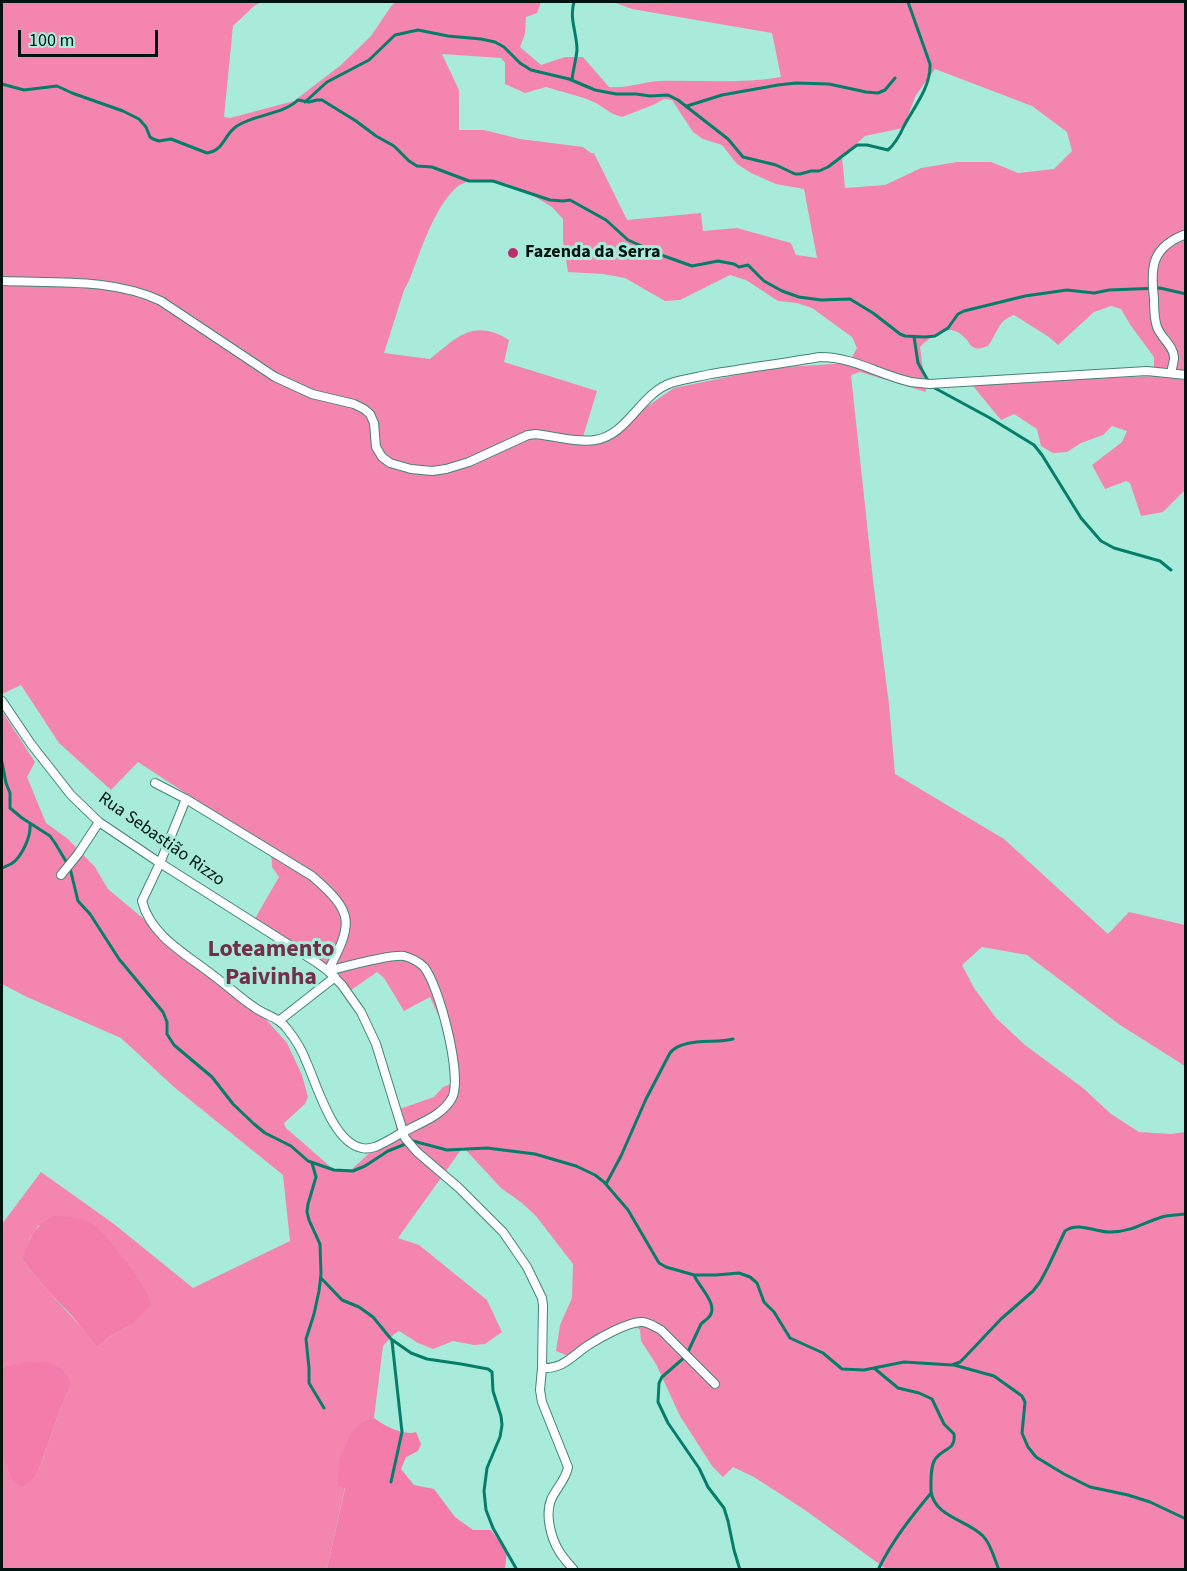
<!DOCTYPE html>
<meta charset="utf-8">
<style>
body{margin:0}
#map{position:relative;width:1187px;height:1571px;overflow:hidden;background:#a9ebda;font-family:"Source Sans 3",sans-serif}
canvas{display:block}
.frame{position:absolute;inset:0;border:3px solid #00140f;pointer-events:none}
.scale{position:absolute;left:18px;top:30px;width:140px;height:27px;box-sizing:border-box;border:3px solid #00140f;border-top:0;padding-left:8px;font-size:18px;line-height:21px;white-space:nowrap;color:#00140f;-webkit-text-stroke:4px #a9ebda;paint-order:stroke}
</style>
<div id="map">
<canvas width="1187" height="1571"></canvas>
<div class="frame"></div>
<div class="scale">100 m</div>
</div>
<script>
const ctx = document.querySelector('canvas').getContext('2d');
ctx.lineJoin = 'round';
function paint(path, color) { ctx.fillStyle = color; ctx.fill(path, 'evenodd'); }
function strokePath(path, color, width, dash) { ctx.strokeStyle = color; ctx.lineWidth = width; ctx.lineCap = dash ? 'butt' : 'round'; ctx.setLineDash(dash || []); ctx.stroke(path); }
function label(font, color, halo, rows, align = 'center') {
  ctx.font = font + ' "Source Sans 3",sans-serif'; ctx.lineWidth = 6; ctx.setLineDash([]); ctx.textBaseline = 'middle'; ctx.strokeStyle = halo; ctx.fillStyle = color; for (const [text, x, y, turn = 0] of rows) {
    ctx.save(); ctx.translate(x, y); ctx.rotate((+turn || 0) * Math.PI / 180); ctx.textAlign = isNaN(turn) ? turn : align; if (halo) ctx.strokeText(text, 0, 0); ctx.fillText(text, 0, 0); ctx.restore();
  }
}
paint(new Path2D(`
 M2 2H262L254 6 233 26 224 117 230 118 294 101 341 65 371 36 392 5 396 2H541L537 13 526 17 525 34 520 47 541 65 565 57H583L609 87C624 89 643 82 659 81 700 80 741 84 781 77L772 33 632 9 613 2H1185V373L1154 370V357L1131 326 1121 309 1111 306 1094 312 1058 345 1049 337 1014 315C997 321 998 333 988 346 984 347 979 350 975 348 969 346 969 341 965 338 949 321 933 335 920 347L926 392 860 372 851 375 873 580 889 704 895 774 1004 839 1108 934 1129 912 1185 925V1066L1120 1025 1027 955 982 947 962 965 974 988 996 1018 1025 1045 1083 1088 1111 1114 1139 1132 1171 1134 1185 1132V1569H886L805 1510 754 1477 733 1467 723 1477 712 1466 680 1416 656 1364 641 1341 640 1330 633 1323 571 1357 556 1351 560 1325 572 1298 573 1264 536 1216 522 1203 501 1188 463 1147 398 1238 419 1245 487 1300 502 1332 485 1344 474 1345 453 1341 433 1349 418 1343 399 1331 393 1335 383 1346 374 1418 363 1421 345 1487 327 1569H2V1455L3 1457 39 1469 60 1410 71 1385 27 1363 2 1367V1224L41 1172 114 1224 193 1288 290 1241 283 1175 174 1087 121 1038 27 997 2 984V711L35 762 27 777 46 823 68 839 95 867 108 889 145 920 247 998 287 1043 302 1075 308 1097 305 1104 284 1123 286 1128 333 1169H352L377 1146 397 1135 394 1111 434 1097 443 1087 458 1081 450 1041 430 997 404 1011 384 978 377 972 347 993 298 951 253 922 279 877 272 867 271 849 138 762 111 790 59 743 21 685 2 694ZM442 54 501 58 505 63V84L525 93 546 87 584 98 596 103 613 114 622 117 653 105 664 99 672 100 693 132 703 139 722 145 737 164 751 173 776 184 804 189 817 258 796 255 791 243 737 228 703 231 701 213 627 220 594 153H591L583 147 520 139 484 130H459V90ZM935 69 1032 106 1067 132 1072 151 1054 169 1018 173 991 162H957L921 168 885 185 845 188 842 157 865 136 903 128 916 95ZM469 181 505 183 527 192 552 207 563 219V241L568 272 603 274 625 278 665 301 680 300 730 275 746 280 778 301 797 303 812 308 852 337 857 348 849 363 771 368 674 388 642 410 616 433 601 443 582 440 597 391 504 362 509 340C474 318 457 337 430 359L384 353 404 290 409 281C420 253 434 207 457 187 460 184 465 183 469 181ZM39 1225 131 1325 109 1337 99 1346 47 1290 22 1260 30 1238Z
 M1155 376 1185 380V490L1163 512 1141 516 1130 483 1126 481 1105 489 1092 465 1122 442 1127 431 1112 426 1103 435 1081 443 1067 452 1053 453 1041 446 1037 429 1014 414 1001 420 973 386V384Z`), '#f485af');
paint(new Path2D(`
 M53 1216C66 1217 79 1216 90 1222 104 1230 142 1281 148 1296 150 1299 150 1302 151 1305L131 1325 109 1337 99 1346H97L73 1317 47 1290 22 1260C30 1237 32 1229 53 1216Z
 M27 1362C50 1361 62 1361 71 1385L60 1410 39 1469 30 1482 21 1486 13 1481 2 1455V1367Z
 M374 1418C385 1426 403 1436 416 1432L421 1444 418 1451 406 1457 401 1469 414 1485 434 1489 455 1517 473 1530H491L507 1552 505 1569H327L345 1488 338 1486 339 1460 352 1432 363 1421Z`), '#f37caa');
strokePath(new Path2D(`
 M572 80C573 70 576 60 577 50 577 33 569 19 574 2
 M2 84 24 90 57 86 72 93 123 111 139 119 146 127 150 137 153 139 159 141 171 139 207 153C224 151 224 134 237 126 255 114 282 115 298 100L309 102 317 100H322L356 121 376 136 394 146 409 161 417 166 432 167 469 181H493L550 200 563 201 570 200 606 220 628 240 664 256 692 266 718 261 734 264 739 267 748 265 764 281 782 291 799 297 821 300 850 299 873 313 900 334 905 336 925 337 935 336 948 328 958 314 964 311 1025 296 1067 290 1094 293 1109 290 1160 288 1186 294
 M305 102 327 82 369 60 395 35 418 30 448 36 481 39 495 42 504 47 520 63 531 70 569 79 595 90 616 94H636L650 96 668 95 678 100 728 139 743 157 776 165 795 174H800L811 171H819L828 167 857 145H867L888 150C896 143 900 135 904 126 914 107 931 87 930 64L908 2
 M687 106 722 95 778 85 796 83 829 84 866 92 878 93 885 90 895 78
 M914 337 918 363 931 386 990 418 1034 445 1042 455 1081 518 1101 541 1114 548 1160 561 1171 570
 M2 762 6 783 10 793V808L22 818 50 836 55 843 70 868 78 901 90 914 119 959 163 1012 167 1022V1034L174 1045 212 1077 233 1104 254 1124 265 1133 291 1146 308 1161 334 1170 353 1171 365 1166 388 1151 413 1141 447 1150 487 1148 535 1154 576 1166 595 1175 604 1182 628 1210 659 1263 666 1267 694 1275H716L739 1273 750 1277 757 1283 764 1302 774 1312 790 1338 823 1353 842 1369 864 1370 904 1362 952 1365 960 1362 966 1356 1001 1319 1033 1291 1040 1282 1048 1267 1065 1231C1079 1221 1096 1233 1111 1232 1134 1231 1142 1223 1162 1217 1169 1215 1178 1215 1186 1214
 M2 868C6 866 11 865 15 861 23 853 31 836 30 825
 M312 1163 316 1177 308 1204 307 1212 309 1220 320 1244 321 1274 319 1291 314 1314 306 1339 309 1368V1383L324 1408
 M606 1184 621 1156 646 1099 670 1053C682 1037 715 1044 733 1039
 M694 1275C698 1286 721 1306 708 1318 706 1320 703 1322 701 1324L686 1356 662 1377 659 1383 658 1402 668 1423 699 1468 708 1487 724 1508 728 1521 734 1550 740 1570
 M321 1278 342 1300 359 1307 373 1317 391 1339 411 1353 427 1359 461 1364 488 1369 492 1372 493 1391 501 1416 502 1425 500 1437 487 1468 484 1491 486 1510 493 1528 517 1570
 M954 1365 994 1376 1022 1396 1025 1402 1022 1433 1028 1447 1036 1457 1064 1474 1090 1487 1128 1495 1150 1502 1186 1519
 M874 1368 898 1388 919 1393 932 1399 944 1424 954 1434C956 1450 944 1448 936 1458 930 1465 931 1482 931 1491 934 1517 968 1520 983 1536 991 1544 994 1558 999 1570
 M391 1482 402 1432 392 1341
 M878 1570C892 1541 911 1517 931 1493`), '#047e6b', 3);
const street = new Path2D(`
 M2 281C53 283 113 278 161 301L275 377 312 394 354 404 364 409 370 414 374 423 376 447 382 457 390 463 411 469 432 471 446 469 469 462 528 435 536 434C553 436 578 443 595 440 627 436 641 393 671 383 684 379 698 377 711 374 747 368 784 363 820 357 854 357 879 375 911 382 917 383 923 383 929 384L1147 371 1186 375
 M1171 373C1172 369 1173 364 1174 359 1175 347 1161 338 1157 327 1154 318 1154 308 1154 299 1150 266 1152 247 1186 234
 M2 701 31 744 71 795 99 822 160 863 316 962 328 971 342 985 361 1012 376 1044 405 1138 417 1152 459 1188 503 1232 527 1267 542 1298 543 1305 542 1368 540 1390 542 1402 568 1467C566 1480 556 1488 551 1500 545 1515 551 1538 559 1551 563 1558 569 1564 574 1570
 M155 783 186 799
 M186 799 312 876C355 913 353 923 328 971 344 967 390 954 404 956 411 958 419 962 424 967 439 985 463 1077 452 1098 442 1116 420 1123 403 1132 394 1137 385 1143 375 1147 371 1148 366 1149 362 1148 333 1143 317 1085 306 1061 302 1050 295 1039 288 1030 279 1017 266 1016 254 1007 240 998 228 986 214 976 188 955 151 937 142 901L160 863Z
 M61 875 78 854 99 822
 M280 1020 335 977
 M542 1368C563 1369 571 1357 587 1346 599 1338 629 1321 643 1322 650 1323 655 1327 661 1330L715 1384`);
strokePath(street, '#448375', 10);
strokePath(street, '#fff', 8);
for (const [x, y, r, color] of [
 [513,253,6,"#b8306f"]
]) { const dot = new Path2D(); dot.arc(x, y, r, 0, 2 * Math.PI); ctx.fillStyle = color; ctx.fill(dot); strokePath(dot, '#a9ebda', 2); }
label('bold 18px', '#00140f', '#a9ebda', [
 ["Fazenda da Serra",525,253]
], 'left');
label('18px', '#00140f', '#a9ebda', [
 ["Rua Sebastião Rizzo",161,840,35]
]);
label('bold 24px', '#722f4a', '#a9ebda', [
 ["Loteamento",271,951],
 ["Paivinha",271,979]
]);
</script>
